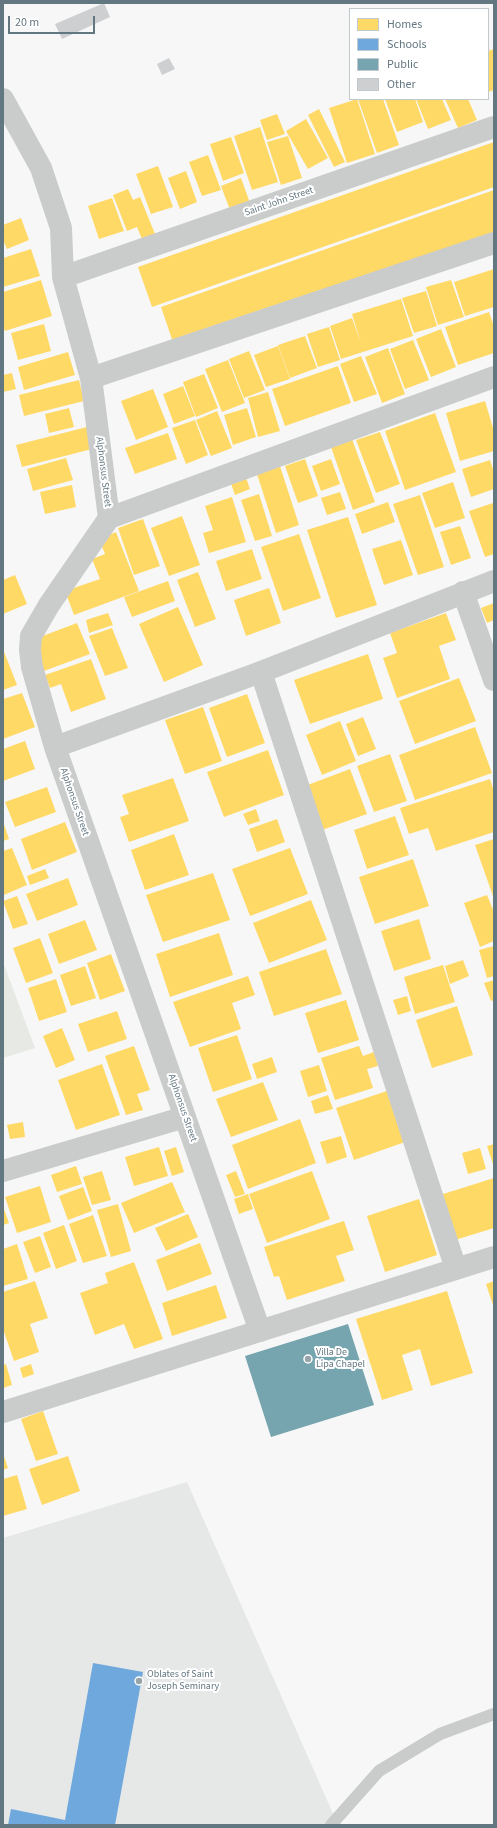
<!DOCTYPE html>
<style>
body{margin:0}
#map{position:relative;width:497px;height:1828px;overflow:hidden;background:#f7f7f7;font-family:"Source Sans 3",sans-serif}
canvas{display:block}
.frame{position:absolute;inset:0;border:4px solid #637781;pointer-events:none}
.legend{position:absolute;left:349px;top:8px;width:140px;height:92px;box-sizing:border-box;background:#fff;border:1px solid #c1c9cd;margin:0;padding:5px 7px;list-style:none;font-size:12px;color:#637781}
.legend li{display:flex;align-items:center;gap:8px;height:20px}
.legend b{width:20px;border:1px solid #c1c9cd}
.scale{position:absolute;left:8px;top:16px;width:87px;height:18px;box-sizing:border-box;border:2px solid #637781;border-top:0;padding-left:5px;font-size:12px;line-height:14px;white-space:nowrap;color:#637781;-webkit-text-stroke:3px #fff;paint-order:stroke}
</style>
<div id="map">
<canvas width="497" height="1828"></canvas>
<div class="frame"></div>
<ul class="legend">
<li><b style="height:11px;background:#ffd966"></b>Homes</li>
<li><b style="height:11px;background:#6fa8dc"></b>Schools</li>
<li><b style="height:11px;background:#76a5af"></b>Public</li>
<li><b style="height:11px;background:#cdcfd0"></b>Other</li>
</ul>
<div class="scale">20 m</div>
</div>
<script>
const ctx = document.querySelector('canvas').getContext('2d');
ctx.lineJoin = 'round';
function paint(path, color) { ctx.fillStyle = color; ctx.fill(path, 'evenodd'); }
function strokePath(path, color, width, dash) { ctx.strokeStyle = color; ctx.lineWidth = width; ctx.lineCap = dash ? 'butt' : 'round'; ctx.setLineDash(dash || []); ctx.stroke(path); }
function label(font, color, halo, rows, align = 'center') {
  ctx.font = font + ' "Source Sans 3",sans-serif'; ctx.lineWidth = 4; ctx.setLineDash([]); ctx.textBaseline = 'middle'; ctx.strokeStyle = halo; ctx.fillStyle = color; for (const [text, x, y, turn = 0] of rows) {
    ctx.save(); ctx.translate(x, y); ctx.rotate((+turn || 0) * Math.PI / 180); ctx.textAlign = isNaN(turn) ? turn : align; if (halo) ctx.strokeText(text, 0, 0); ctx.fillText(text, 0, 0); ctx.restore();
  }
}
paint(new Path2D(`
 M187 1482 338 1825H3V1538Z`), '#e6e8e7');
paint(new Path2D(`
 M3 962 35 1048 3 1058Z`), '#e6e9e4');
paint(new Path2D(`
 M494 49V90L488 92V51Z
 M357 99 375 154 347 163 329 108Z
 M358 99H383L399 145 377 153Z
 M385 99H415L423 122 397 132Z
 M416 99H442L451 120 428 129Z
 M445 99H468L477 120 458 128Z
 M319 109 345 162 334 167 308 115Z
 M277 114 285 134 267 140 260 120Z
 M306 119 328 158 308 169 286 131Z
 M260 127 278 182 252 190 234 136Z
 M288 136 302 178 281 185 267 142Z
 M231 137 244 173 223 181 210 144Z
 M494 142V187L152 307 138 267Z
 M208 155 221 190 202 196 189 162Z
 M158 166 173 207 151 214 136 174Z
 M186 171 197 202 180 209 168 178Z
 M241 178 250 203 230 210 221 186Z
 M128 189 133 200 140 197 155 234 142 239 137 227 127 231 113 195Z
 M494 190V236L175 348 161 307Z
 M112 198 124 231 99 239 88 206Z
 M21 218 29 240 7 249 3 240V225Z
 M31 249 40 276 3 287V258Z
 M494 269V307L465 316 454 282Z
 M41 280 52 316 5 331 3 326V292Z
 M451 280 464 317 438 325 426 287Z
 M426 291 437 326 414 333 402 298Z
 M401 299 413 336 388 344 387 339 388 344 341 359 330 326 352 318 361 343 352 314Z
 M489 312 494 326V353L458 365 445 327Z
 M44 324 51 351 18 360 11 333Z
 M329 327 340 360 318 367 307 334Z
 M441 329 456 367 431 377 416 339Z
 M305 336 317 368 290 378 278 345Z
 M413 340 429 380 405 389 390 349Z
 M278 346 290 379 266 387 254 355Z
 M388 348 405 394 382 403 365 357Z
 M249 351 265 390 244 398 229 359Z
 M68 352 75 375 24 390 18 367Z
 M361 356 377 394 354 402 340 364Z
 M228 360 245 403 222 412 205 369Z
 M338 366 351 403 285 426 272 389Z
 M12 373 16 389 3 392V375Z
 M204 374 218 408 196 417 183 382Z
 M79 380 84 401 24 416 19 395Z
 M183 386 195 416 174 424 163 394Z
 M153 389 168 427 136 440 121 401Z
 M268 392 280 431 258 437 248 398Z
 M485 401 494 431V451L460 461 446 413Z
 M69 408 74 427 49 433 45 414Z
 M247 408 256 437 233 445 224 415Z
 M217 411 232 448 211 456 196 420Z
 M435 413 456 472 405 490 385 431Z
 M195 420 208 455 186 464 172 428Z
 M87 427 92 449 22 467 16 445Z
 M380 432 400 484 376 493 356 440Z
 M168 433 177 459 135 474 125 448Z
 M352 439 375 502 353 510 331 447Z
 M66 458 73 480 33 491 27 469Z
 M305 459 318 496 298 503 285 466Z
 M331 459 340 484 321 491 312 466Z
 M490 460 494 472V489L471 497 462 469Z
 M280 466 299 525 276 533 257 474Z
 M244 472 250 489 235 495 229 478Z
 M453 482 465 518 435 528 422 493Z
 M72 485 76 507 45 514 40 492Z
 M340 492 346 509 327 515 321 498Z
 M259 494 272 536 255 541 241 500Z
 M420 495 444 567 418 575 393 504Z
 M232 497 246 542 209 553 203 533 213 530 205 506Z
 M388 502 395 522 362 534 355 514Z
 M493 503 494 554 485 557 469 511Z
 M182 516 200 565 169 576 151 528Z
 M348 517 377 605 336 618 307 530Z
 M143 519 160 566 134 575 118 528Z
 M460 526 471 558 451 565 440 532Z
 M116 532 139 591 74 615 65 591 100 579 92 559 105 554 99 539Z
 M299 534 321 598 283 611 261 547Z
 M401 540 413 575 384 585 372 549Z
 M252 549 262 579 226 591 216 561Z
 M198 572 216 619 195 627 177 580Z
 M15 575 27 604 3 614V580Z
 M168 581 175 601 132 617 124 597Z
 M269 588 281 623 246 636 234 600Z
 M494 603V620L487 623 481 608Z
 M178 607 203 665 164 682 139 624Z
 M108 613 113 625 89 633 86 620Z
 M446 613 456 640 439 646 450 679 397 698 383 658 397 653 390 633Z
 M77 623 90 654 44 671 32 640Z
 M112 628 128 668 105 676 89 636Z
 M3 649 17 685 3 690Z
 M368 654 383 699 310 724 294 680Z
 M91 659 106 699 71 712 61 684 50 688 45 675Z
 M459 678 476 721 415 744 399 701Z
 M22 693 35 727 3 739V699Z
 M247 694 265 743 227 757 209 708Z
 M203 707 222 761 185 774 165 720Z
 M363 717 376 749 358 756 346 724Z
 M340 721 356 761 322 775 306 735Z
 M475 727 492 773 415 800 399 755Z
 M25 741 35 769 3 781V749Z
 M268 750 284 795 224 817 207 772Z
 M390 754 407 801 374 812 357 766Z
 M350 769 367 814 322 830 305 786Z
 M173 778 189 821 129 842 120 817 129 814 122 795Z
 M490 779 494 791V832L436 851 428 828 409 834 400 808Z
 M47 787 56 812 15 827 5 802Z
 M256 809 260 821 248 825 243 814Z
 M395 816 409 855 367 869 354 830Z
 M277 819 285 842 257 852 249 829Z
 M3 821 9 839 3 841Z
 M65 822 77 852 32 870 21 839Z
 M174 834 189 875 145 890 131 850Z
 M494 839V899L475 845Z
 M12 848 27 885 4 895 3 851Z
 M290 848 308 894 250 916 232 869Z
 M413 859 429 906 375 924 359 877Z
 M45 869 49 878 30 885 27 876Z
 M213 873 230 920 163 942 146 895Z
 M68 878 78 905 37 921 26 894Z
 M487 895 494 912V941L480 947 464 903Z
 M17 896 28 924 13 929 3 901Z
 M311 900 327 940 269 963 253 923Z
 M419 919 431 959 394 971 381 931Z
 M85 920 97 950 59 964 48 934Z
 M219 933 233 975 170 997 156 954Z
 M40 938 53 973 26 983 13 948Z
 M494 946V976L487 978 479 950Z
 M326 949 342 994 274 1016 259 972Z
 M111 954 125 991 100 1000 87 963Z
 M463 960 469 976 450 984 445 966Z
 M443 965 455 1002 415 1014 404 977Z
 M85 966 96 998 71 1006 60 975Z
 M248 976 255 995 232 1003 241 1029 190 1047 173 1002Z
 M56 979 67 1012 39 1021 28 988Z
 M494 980V1000L491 1001 484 983Z
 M407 996 411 1011 398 1015 393 1000Z
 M346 1000 359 1040 318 1053 305 1013Z
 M457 1006 473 1055 432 1068 416 1020Z
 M117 1011 127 1039 88 1052 78 1024Z
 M62 1028 75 1060 56 1068 43 1036Z
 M237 1035 252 1079 213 1092 198 1048Z
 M134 1046 150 1090 137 1094 143 1110 126 1115 105 1056Z
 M359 1046 363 1056 374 1052 378 1066 367 1069 373 1088 335 1100 321 1058Z
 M272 1057 277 1072 257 1079 252 1064Z
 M102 1064 120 1115 76 1130 58 1080Z
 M319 1065 327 1091 308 1097 300 1071Z
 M263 1082 278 1120 231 1137 216 1099Z
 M387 1091 405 1142 354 1160 336 1108Z
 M328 1095 333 1109 315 1114 311 1101Z
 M300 1119 316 1163 248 1189 232 1145Z
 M23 1122 25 1137 10 1139 7 1125Z
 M341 1136 347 1157 327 1164 320 1142Z
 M494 1144V1164H493L487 1146Z
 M159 1147 168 1176 134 1186 125 1157Z
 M176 1147 184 1172 172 1176 164 1151Z
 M480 1148 486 1169 468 1174 462 1153Z
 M76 1166 82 1184 57 1192 51 1175Z
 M102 1171 111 1200 92 1205 83 1177Z
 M236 1171 245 1194 235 1197 226 1175Z
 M312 1171 330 1219 267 1243 249 1194Z
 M494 1178V1228L455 1240 440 1195Z
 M172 1182 185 1212 134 1233 121 1203Z
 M40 1186 51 1222 17 1233 5 1197Z
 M83 1187 92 1211 68 1220 59 1196Z
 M248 1194 253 1209 239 1214 234 1199Z
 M419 1199 437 1255 385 1272 367 1216Z
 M118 1204 131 1251 111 1257 97 1210Z
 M3 1206 9 1223 3 1225Z
 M188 1214 198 1237 166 1251 155 1228Z
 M93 1215 107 1256 83 1263 69 1224Z
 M344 1221 354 1250 336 1256 345 1281 287 1300 279 1276 274 1277 264 1247Z
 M64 1225 77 1261 56 1269 43 1233Z
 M40 1236 51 1267 35 1273 23 1242Z
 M200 1243 212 1274 167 1291 156 1260Z
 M17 1244 28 1279 3 1286V1249Z
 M134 1262 163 1339 134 1349 124 1324 95 1335 80 1293 108 1283 105 1273Z
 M35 1281 48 1318 30 1324 39 1352 14 1361 4 1332 3 1333V1292Z
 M494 1281V1308L486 1284Z
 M216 1285 227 1318 172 1336 162 1303Z
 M447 1291 473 1373 431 1386 420 1349 402 1355 413 1390 382 1400 356 1319Z
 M6 1364 12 1385 3 1388V1365Z
 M31 1364 34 1374 23 1378 20 1368Z
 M43 1411 58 1454 36 1461 21 1419Z
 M3 1453 8 1468 3 1470Z
 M68 1456 80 1491 42 1505 29 1469Z
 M17 1475 27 1509 3 1516V1479Z`), '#ffd966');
paint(new Path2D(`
 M93 1663 143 1672 115 1825H8L11 1809 65 1820Z`), '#6fa8dc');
paint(new Path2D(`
 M348 1324 374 1405 271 1437 245 1356Z`), '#76a5af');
paint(new Path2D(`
 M104 3 110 17 62 39 55 24Z
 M169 58 175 69 162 75 157 64Z`), '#cdcfd0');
strokePath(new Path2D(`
 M331 1825 379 1771 440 1734 494 1714`), '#cacccc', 12);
strokePath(new Path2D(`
 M3 99 41 168 61 228 63 277 91 378 109 518 49 605 31 636 30 650 32 667 55 747 260 1331
 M63 277 494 127
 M91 378 494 243
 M109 518 494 377
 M463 592 494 680
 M261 672 456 1269
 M55 747 261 672 494 581
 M3 1171 185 1117
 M3 1412 494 1257`), '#cacccc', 22);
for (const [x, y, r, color] of [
 [308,1359,4,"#97a4aa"],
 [139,1681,4,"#97a4aa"]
]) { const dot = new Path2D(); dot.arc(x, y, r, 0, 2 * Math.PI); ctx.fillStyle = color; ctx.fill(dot); strokePath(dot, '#fff', 1.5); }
label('10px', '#637781', '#fff', [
 ["Saint John Street",279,202,-19],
 ["Alphonsus Street",103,472,83],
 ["Alphonsus Street",74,802,71],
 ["Alphonsus Street",182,1108,71]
]);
label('10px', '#637781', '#fff', [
 ["Villa De",316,1353],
 ["Lipa Chapel",316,1365],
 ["Oblates of Saint",147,1675],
 ["Joseph Seminary",147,1687]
], 'left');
</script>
